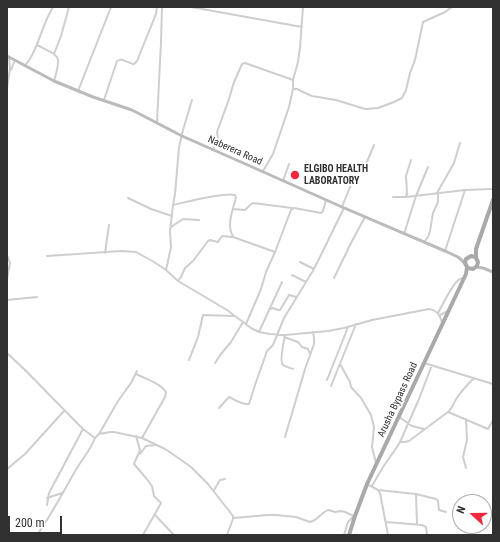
<!DOCTYPE html>
<style>
body{margin:0}
#map{position:relative;width:500px;height:542px;overflow:hidden;background:#fff;font-family:"Roboto Condensed",sans-serif}
canvas{display:block}
.frame{position:absolute;inset:0;border:8px solid #313131;pointer-events:none}
.north{position:absolute;left:452px;top:494px;width:40px;height:40px;box-sizing:border-box;background:#fff;border:1px solid #adadad;border-radius:50%;rotate:291deg;font-size:11px;font-weight:700;line-height:16px;text-align:center;color:#313131}
.north::after{content:'';display:block;margin:auto;width:14px;height:18px;background:#f4273d;clip-path:polygon(50% 0,100% 100%,50% 72%,0 100%)}
.scale{position:absolute;left:8px;top:516px;width:54px;height:18px;box-sizing:border-box;border:2px solid #313131;border-top:0;padding-left:5px;font-size:12px;line-height:14px;white-space:nowrap;color:#313131;-webkit-text-stroke:3px #fff;paint-order:stroke}
</style>
<div id="map">
<canvas width="500" height="542"></canvas>
<div class="frame"></div>
<div class="north">N</div>
<div class="scale">200 m</div>
</div>
<script>
const ctx = document.querySelector('canvas').getContext('2d');
ctx.lineJoin = 'round';
function strokePath(path, color, width, dash) { ctx.strokeStyle = color; ctx.lineWidth = width; ctx.lineCap = dash ? 'butt' : 'round'; ctx.setLineDash(dash || []); ctx.stroke(path); }
function label(font, color, halo, rows, align = 'center') {
  ctx.font = font + ' "Roboto Condensed",sans-serif'; ctx.lineWidth = 4; ctx.setLineDash([]); ctx.textBaseline = 'middle'; ctx.strokeStyle = halo; ctx.fillStyle = color; for (const [text, x, y, turn = 0] of rows) {
    ctx.save(); ctx.translate(x, y); ctx.rotate((+turn || 0) * Math.PI / 180); ctx.textAlign = isNaN(turn) ? turn : align; if (halo) ctx.strokeText(text, 0, 0); ctx.fillText(text, 0, 0); ctx.restore();
  }
}
strokePath(new Path2D(`
 M191 7 302 27
 M37 45C60 57 62 54 54 81
 M54 54 61 36 69 7
 M25 65C30 61 32 55 35 49 41 35 45 20 53 7
 M11 70 15 60
 M7 87 10 69 9 57
 M293 89H297L305 93 312 96 336 100 365 109 378 108 394 102 402 98 406 90 410 73 415 60 423 22 445 12 452 7
 M78 91 111 7
 M104 100 117 61C122 57 127 63 133 64H134L137 61 156 14 157 7
 M157 122 161 43 162 7
 M212 150 218 142V138L217 132 229 99 234 82 242 64 245 63 293 80
 M263 171 273 154 289 107 293 89V80L298 62 300 47 303 7
 M283 181 289 164
 M437 193 454 163 460 143
 M393 197H406L465 190 493 189
 M406 197 407 193 406 176 411 160
 M128 198 151 209 172 216
 M173 205C187 202 223 192 235 195L236 198C233 209 226 226 233 236
 M342 207 356 172 358 169 363 170 364 169 374 145
 M233 209 245 210 250 205 253 203 292 208
 M171 227 183 219 199 220
 M404 234 416 196 428 167
 M424 242 428 237 430 231 433 213 438 202V193
 M445 251 465 190
 M105 253 109 225
 M7 255 10 263 7 279
 M47 256 121 251 136 252 154 262 166 270 178 281 227 310 251 328 259 332 270 334 285 335 328 331 344 328 372 320 429 309C437 310 440 315 442 322
 M300 262 314 269
 M166 270 171 247 170 231 173 205 175 194 179 147 183 130 192 100
 M292 275 306 282
 M334 278 352 241 365 217
 M178 281 181 277 185 268 193 261 208 241 210 240 218 242 222 236 233 237 275 252
 M7 300 37 297
 M270 309 273 308 278 310H280L289 295 296 297
 M438 313C442 306 453 282 460 279 461 278 462 279 463 278
 M440 315 448 311
 M246 324 261 289 266 272 275 252 291 210 294 208 321 213 323 211 326 200
 M259 332 282 282
 M285 335C284 341 279 361 283 365 286 367 290 368 293 369
 M284 337 298 342 302 347 308 349 310 354
 M7 353 26 371 75 421 83 429 95 438C91 449 83 458 77 468 64 490 52 514 37 535
 M189 360 198 337 203 315 234 316
 M215 363 221 354 231 342 243 322
 M424 363 493 384
 M340 364 350 382 351 387 361 398 371 415 374 427 372 447 376 463
 M136 374C146 379 160 383 166 392L165 397 142 438
 M327 380 348 327
 M331 386 356 324
 M219 408 229 397C235 400 242 405 249 404L256 382 267 351 273 345 284 318 314 269 344 208
 M448 412 488 429 493 420
 M399 417 412 426 424 429
 M466 419 467 440 463 457 466 468
 M99 434 110 432H114L142 438 165 449 177 457 191 467 208 484 233 516V519L227 535
 M136 436 140 450 134 464 146 478 152 486 154 496 161 503 143 535
 M285 437 305 369 314 344V338L313 332
 M95 438 99 434 118 401 131 383 137 371
 M400 442H405L409 441 448 412C452 409 453 405 455 401 460 392 467 385 474 378
 M140 454 146 446 155 445
 M7 469 25 454 64 411
 M367 484 378 490 380 493 388 535
 M372 486 383 467 397 447 400 442 419 399 432 365
 M214 490 220 480 225 479
 M378 490 416 494 436 499 438 501 439 510 446 512
 M416 494 417 524
 M47 498 62 493
 M47 505 49 493 83 429
 M155 515 174 535
 M233 518 268 515H276L296 517 310 522 315 520 323 513 328 510 335 512 341 511 345 512 354 516
 M386 522 422 525 426 527 427 535
 M344 535 348 522 353 517`), '#cecece', 2);
strokePath(new Path2D(`
 M7 56 54 81 93 97 132 110 182 136 250 166 342 207 445 251 458 257 465 263
 M476 267 483 268 493 272`), '#bbb', 3);
strokePath(new Path2D(`
 M467 267 468 268 473 269 477 266 478 262 476 258V249L493 200
 M349 535 355 516 367 484 466 274 467 267 465 263 466 259 471 256 475 257 476 258`), '#a9a9a9', 4);
for (const [x, y, r, color] of [
 [295,175,5,"#f4273d"]
]) { const dot = new Path2D(); dot.arc(x, y, r, 0, 2 * Math.PI); ctx.fillStyle = color; ctx.fill(dot); strokePath(dot, '#fff', 1.5); }
label('10px', '#313131', '#fff', [
 ["Naberera Road",235,151,24],
 ["Arusha Bypass Road",398,400,-65]
]);
label('bold 10px', '#313131', '#fff', [
 ["ELGIBO HEALTH",304,169],
 ["LABORATORY",304,181]
], 'left');
</script>
